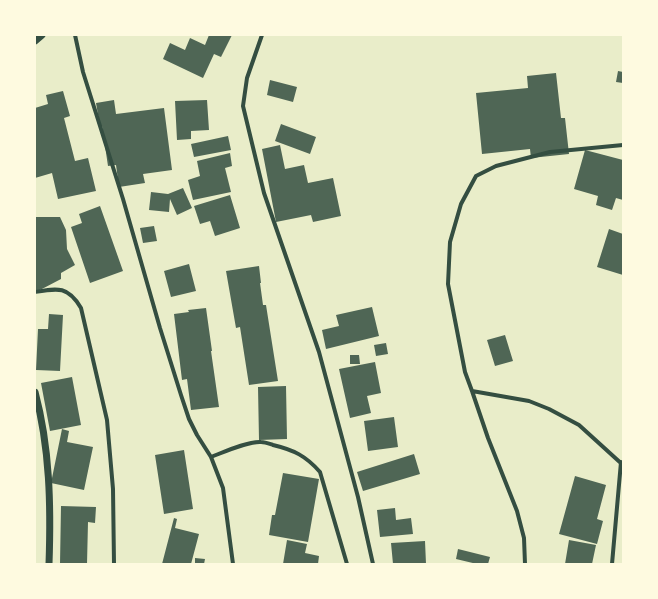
<!DOCTYPE html>
<style>
body{margin:0}
#map{position:relative;width:658px;height:599px;overflow:hidden;background:#e9edc9;font-family:"PT Serif",serif}
canvas{display:block}
.frame{position:absolute;inset:0;border:36px solid #fefae0;pointer-events:none}
</style>
<div id="map">
<canvas width="658" height="599"></canvas>
<div class="frame"></div>
</div>
<script>
const ctx = document.querySelector('canvas').getContext('2d');
ctx.lineJoin = 'round';
function paint(path, color) { ctx.fillStyle = color; ctx.fill(path, 'evenodd'); }
function strokePath(path, color, width, dash) { ctx.strokeStyle = color; ctx.lineWidth = width; ctx.lineCap = dash ? 'butt' : 'round'; ctx.setLineDash(dash || []); ctx.stroke(path); }
paint(new Path2D(`
 M209 35H232L221 57 214 54 203 78 163 59 170 43 185 50 190 38 205 45Z
 M618 71 623 72V83L616 82Z
 M556 73 561 118H565L569 154 531 158 530 149 482 154 476 93 528 88 527 76Z
 M270 80 297 87 293 102 267 95Z
 M63 91 70 116 64 118 75 161 88 158 96 191 58 199 52 173 35 178V108L48 104 46 95Z
 M114 100 116 114 164 108 172 170 143 174 145 183 119 187 116 165 108 166 102 126H100L96 103Z
 M207 100 209 130 191 131V139L177 140 175 101Z
 M281 124 316 137 310 154 275 141Z
 M228 136 231 150 194 157 191 144Z
 M280 145 285 169 304 165 308 183 333 178 341 216 313 222 311 215 276 222 262 149Z
 M585 150 623 160V200L616 198 612 210 596 205 598 196 574 189Z
 M230 153 232 166 225 168 231 192 193 200 188 180 200 176 197 161Z
 M183 188 192 208 177 215 170 199 169 212 149 210 151 192 168 194Z
 M230 195 240 228 215 236 210 221 200 224 194 206Z
 M100 206 123 271 90 283 71 227 82 223 79 214Z
 M36 217H60L66 230 67 249 75 265 61 273V279L40 290H35Z
 M154 226 157 241 143 243 140 228Z
 M609 229 623 234V275L597 267Z
 M189 264 196 291 171 297 164 271Z
 M259 266 261 283H260L263 305H266L278 381 249 385 240 327 236 328 226 271Z
 M372 307 379 336 326 349 322 330 339 326 336 315Z
 M206 308 212 351H211L219 407 191 410 187 379 182 380 174 314 189 312 188 310Z
 M49 314 63 315 60 371 36 370 38 329H48Z
 M505 335 513 361 495 366 487 340Z
 M386 343 388 354 376 356 374 345Z
 M350 355H359L360 364H350Z
 M375 362 381 393 367 396 371 413 350 418 339 369Z
 M72 377 81 425 50 431 41 383Z
 M286 386 287 439 259 440 258 387Z
 M394 417 398 447 368 451 364 421Z
 M62 429 69 431 67 442 93 447 84 490 51 483Z
 M184 450 193 509 164 514 155 455Z
 M414 454 420 474 363 491 357 472Z
 M283 473 319 479 308 542 269 535 272 515H275Z
 M575 476 606 485 597 519 603 521 597 544 559 534Z
 M61 506 96 507 95 523 88 522 87 564H60Z
 M395 508 396 520 411 518 413 534 380 537 377 510Z
 M174 518 177 519 175 528 199 534 191 564H162Z
 M287 540 307 544 305 553 319 556 318 564H283Z
 M569 540 596 545 592 564H565Z
 M425 541 426 564H393L391 543Z
 M458 549 490 557 488 564H477L456 559Z
 M195 558 205 559 204 564H195Z`), '#4f6655');
strokePath(new Path2D(`
 M75 35 83 72 123 199 160 328 181 395 189 419 197 435 211 457 223 488 233 564
 M262 35 247 78 243 106 264 193 319 352 358 497 373 564
 M35 292C58 288 68 286 81 308L107 420 113 489 114 564
 M472 391 529 401 549 409 579 425 623 465
 M211 457C224 452 248 441 261 442 265 442 270 444 273 445 294 450 306 456 320 472L347 564
 M525 564 524 538 517 511 488 438 472 391 465 372 448 284 450 242 461 204 476 176 496 166 550 152 623 145
 M612 564 621 462`), '#344e41', 4);
strokePath(new Path2D(`
 M35 41 42 35
 M35 392C50 448 51 506 49 564`), '#344e41', 7);
</script>
